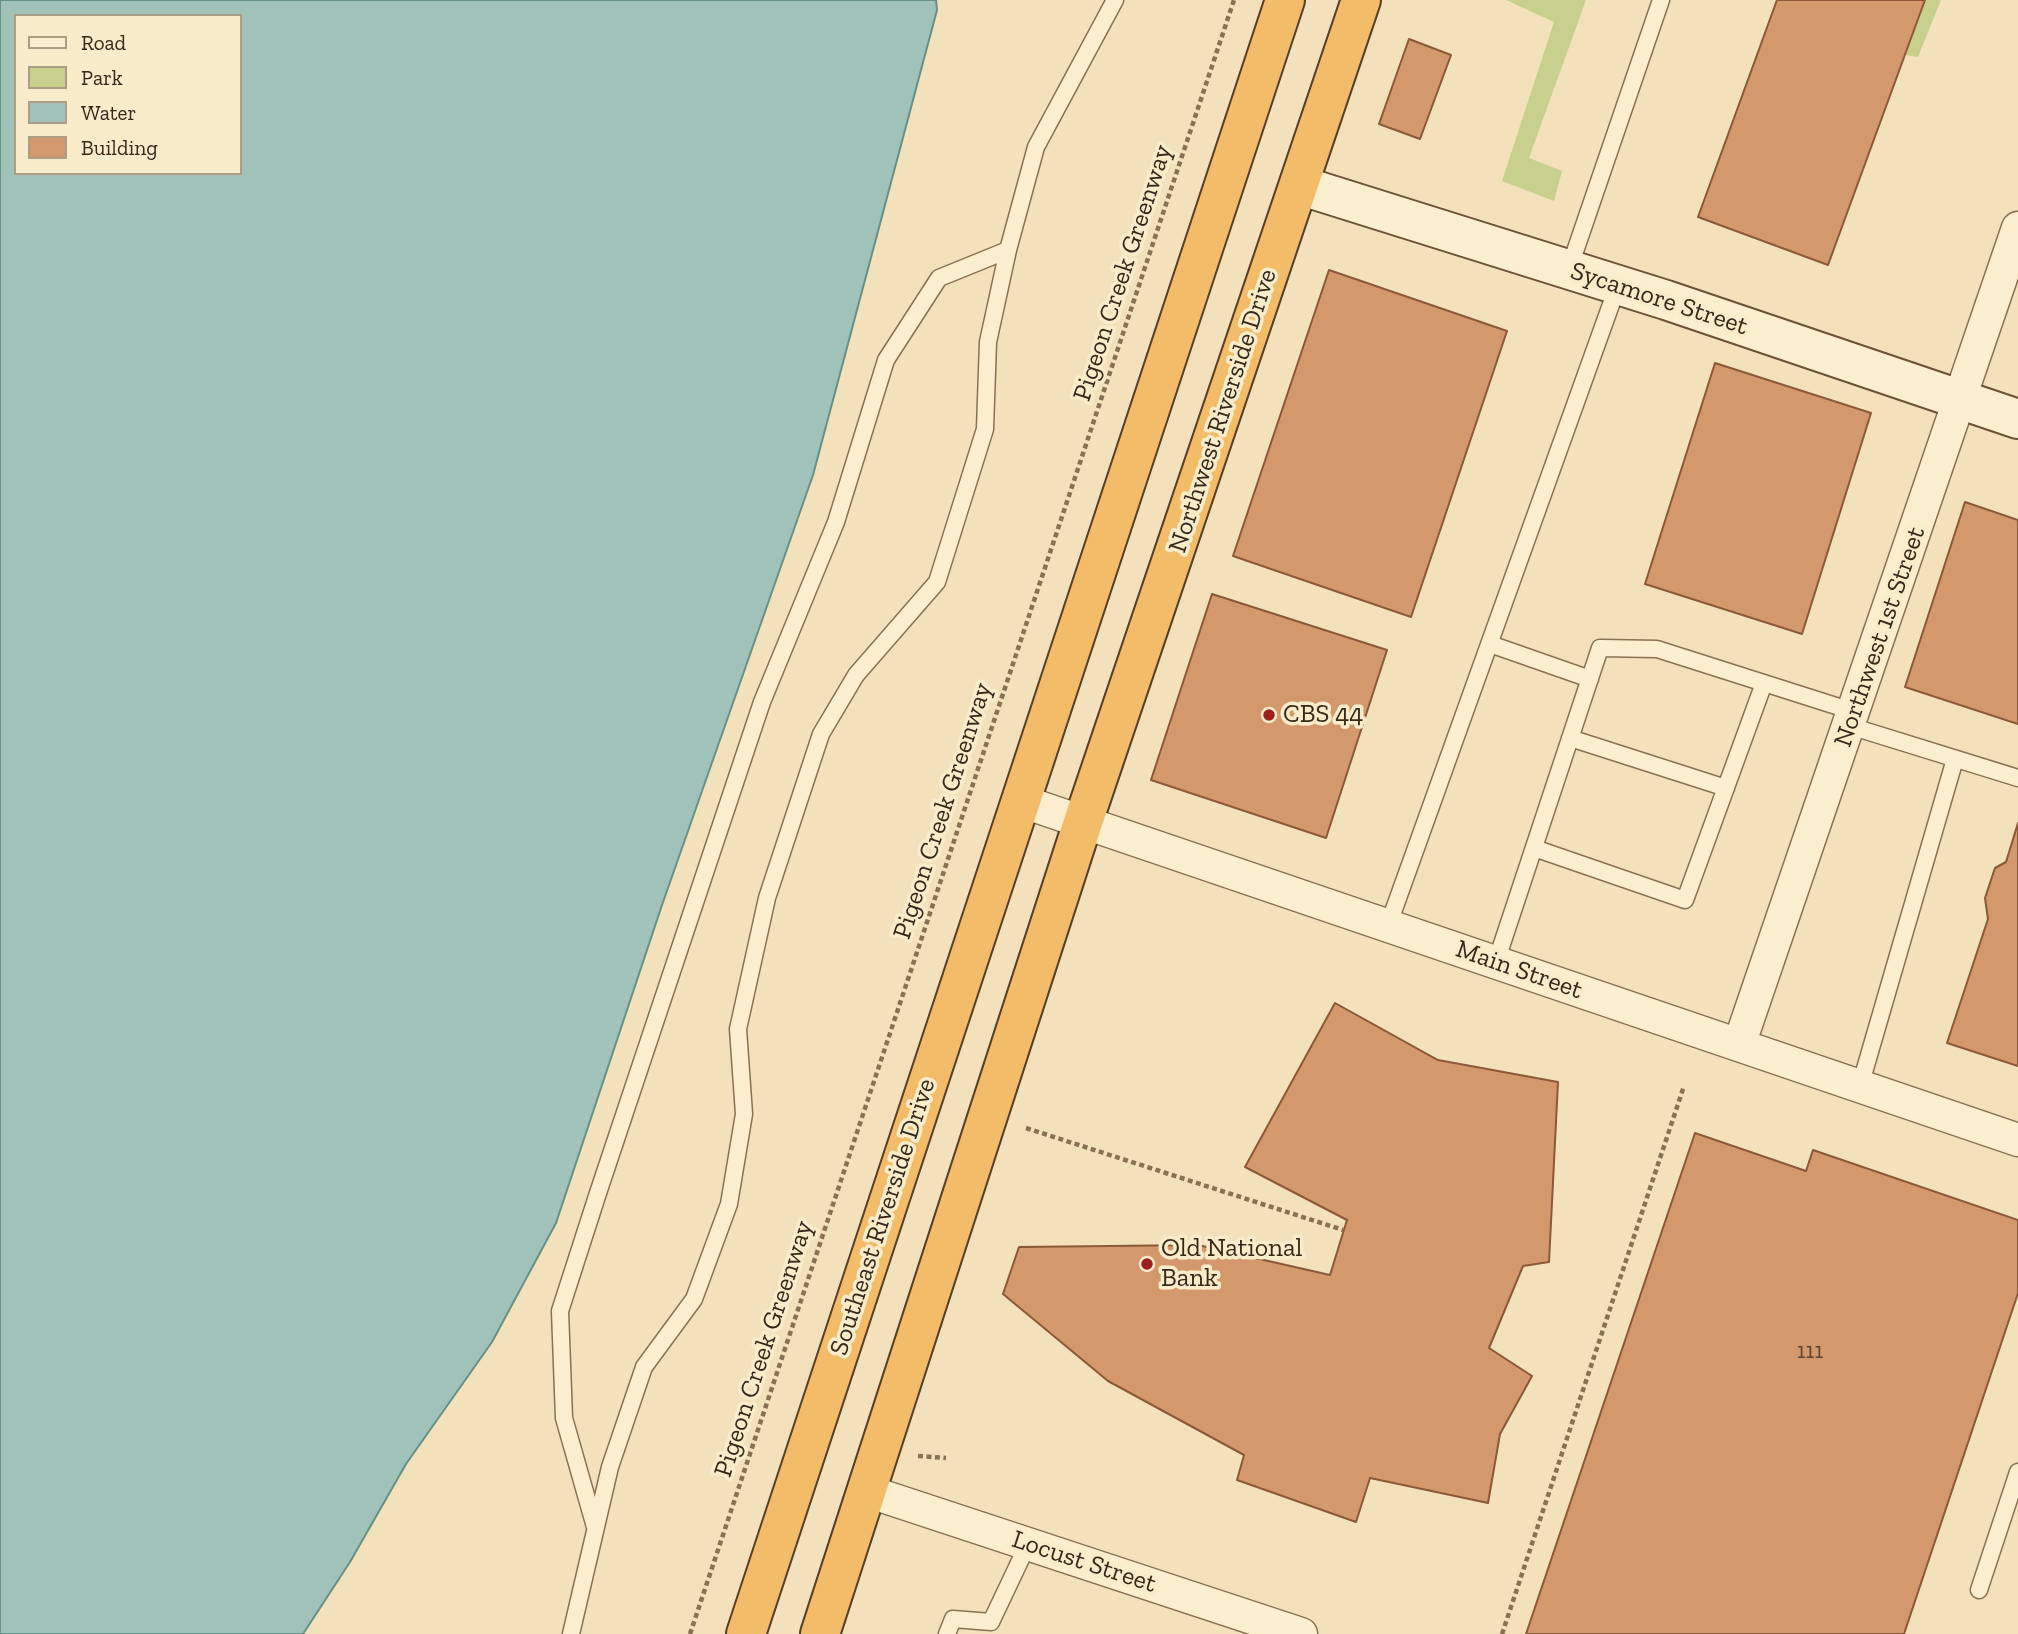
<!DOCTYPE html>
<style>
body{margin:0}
#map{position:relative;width:2018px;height:1634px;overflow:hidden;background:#f2e1bb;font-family:"Zilla Slab",serif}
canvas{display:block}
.legend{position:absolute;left:14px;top:14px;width:228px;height:161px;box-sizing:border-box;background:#f8eccb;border:2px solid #ab9e84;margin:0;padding:9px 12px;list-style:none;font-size:21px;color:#38281a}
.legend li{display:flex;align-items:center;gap:14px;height:35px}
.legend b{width:35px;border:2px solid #ab9e84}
</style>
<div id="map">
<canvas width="2018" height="1634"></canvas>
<ul class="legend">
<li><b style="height:9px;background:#fcefcf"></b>Road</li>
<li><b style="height:19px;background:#c8d08e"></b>Park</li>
<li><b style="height:19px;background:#a0c2b8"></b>Water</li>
<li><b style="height:19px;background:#d4986d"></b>Building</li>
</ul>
</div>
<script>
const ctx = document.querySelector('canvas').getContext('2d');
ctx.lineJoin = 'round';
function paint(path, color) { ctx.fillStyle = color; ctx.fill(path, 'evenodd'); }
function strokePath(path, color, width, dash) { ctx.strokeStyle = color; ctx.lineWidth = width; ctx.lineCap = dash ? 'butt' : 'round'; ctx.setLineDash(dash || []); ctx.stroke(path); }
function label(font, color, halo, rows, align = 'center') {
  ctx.font = font + ' "Zilla Slab",serif'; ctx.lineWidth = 7; ctx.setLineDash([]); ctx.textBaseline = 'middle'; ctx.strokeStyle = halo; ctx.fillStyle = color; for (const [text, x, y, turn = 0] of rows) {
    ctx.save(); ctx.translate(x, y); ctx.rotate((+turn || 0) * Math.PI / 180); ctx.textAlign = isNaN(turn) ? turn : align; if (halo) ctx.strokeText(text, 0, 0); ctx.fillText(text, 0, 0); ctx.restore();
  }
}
paint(new Path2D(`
 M1506 0H1586L1529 158 1562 171 1554 201 1502 181 1554 22Z
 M1925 0H1941L1918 57 1905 55Z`), '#c8d08e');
const water = new Path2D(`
 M0 0H936L937 10 813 475 662 905 556 1223 492 1342 406 1464 350 1562 303 1634H0ZM16 16H240V173H16Z`);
paint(water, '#a0c2b8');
strokePath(water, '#679086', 2);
const building = new Path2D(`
 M1777 0H1925L1828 265 1698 217Z
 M1409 39 1451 55 1420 139 1379 124Z
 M1329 270 1507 331 1411 617 1233 556Z
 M1715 363 1871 413 1802 634 1645 584Z
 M1965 502 2018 520V724L1905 687Z
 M1212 594 1387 650 1326 838 1151 780Z
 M2018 823V1066L1947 1043 1988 919 1985 898 1995 868 2006 862Z
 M1335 1003 1438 1060 1558 1082 1549 1262 1523 1266 1489 1348 1532 1376 1500 1434 1488 1503 1370 1478 1356 1522 1237 1480 1244 1455 1108 1381 1003 1294 1019 1247 1198 1245 1330 1275 1347 1220 1245 1167Z
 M1695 1133 1806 1171 1813 1150 2018 1220V1293L1904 1634H1526Z`);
paint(building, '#d4986d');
strokePath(building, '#8b5937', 2);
const service = new Path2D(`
 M1569 269 1661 0
 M1490 644 1590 679
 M1850 726 2018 778
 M1570 738 1726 788
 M1534 848 1685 900 1764 683
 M1388 926 1618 285
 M1496 962 1600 648 1657 649 1855 712
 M1860 1086 1955 759
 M595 1527 564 1418 560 1311 598 1193 762 702 836 522 886 360 939 278 1008 250
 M1979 1590 2018 1472
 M571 1634 610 1467 644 1367 694 1299 729 1204 744 1114 738 1029 767 898 821 734 856 675 937 582 985 429 988 342 1008 250 1036 147 1115 0
 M947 1634 953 1619 991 1622 1028 1544`);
const minor = new Path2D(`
 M1021 801 2018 1140
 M1739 1045 2018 228
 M867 1491 1301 1634`);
const secondary = new Path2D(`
 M1299 185 1666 300 2018 419`);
const trunk = new Path2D(`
 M746 1634 1285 0
 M820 1634 1083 822 1361 0`);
strokePath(service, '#8a7153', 19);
strokePath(minor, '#8a7153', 35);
strokePath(secondary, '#6c5237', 42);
strokePath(trunk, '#573e29', 42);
strokePath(new Path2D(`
 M1026 1128 1343 1230
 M918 1456 946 1458
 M690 1634 1234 0
 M1502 1634 1684 1086`), '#8a7153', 4.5, [5, 3.5]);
strokePath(service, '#fcefcf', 16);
strokePath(minor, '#fcefcf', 32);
strokePath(secondary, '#fcefcf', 38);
strokePath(trunk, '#f2bc68', 38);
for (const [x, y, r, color] of [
 [1269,715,7,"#9f1e1e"],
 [1147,1264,7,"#9f1e1e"]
]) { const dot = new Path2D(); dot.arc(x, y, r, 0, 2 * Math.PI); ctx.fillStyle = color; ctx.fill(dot); strokePath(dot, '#f8eccb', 2.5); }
label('23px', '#5f442f', null, [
 ["111",1810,1351]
]);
label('26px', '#38281a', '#f8eccb', [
 ["Pigeon Creek Greenway",1123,273,-72],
 ["Sycamore Street",1659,299,18],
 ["Northwest Riverside Drive",1223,411,-72],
 ["Northwest 1st Street",1880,637,-71],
 ["Pigeon Creek Greenway",943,811,-72],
 ["Main Street",1519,970,19],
 ["Southeast Riverside Drive",883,1217,-72],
 ["Pigeon Creek Greenway",764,1349,-72],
 ["Locust Street",1084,1562,18]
]);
label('26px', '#38281a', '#f8eccb', [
 ["CBS 44",1283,715],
 ["Old National",1161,1249],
 ["Bank",1161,1279]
], 'left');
</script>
